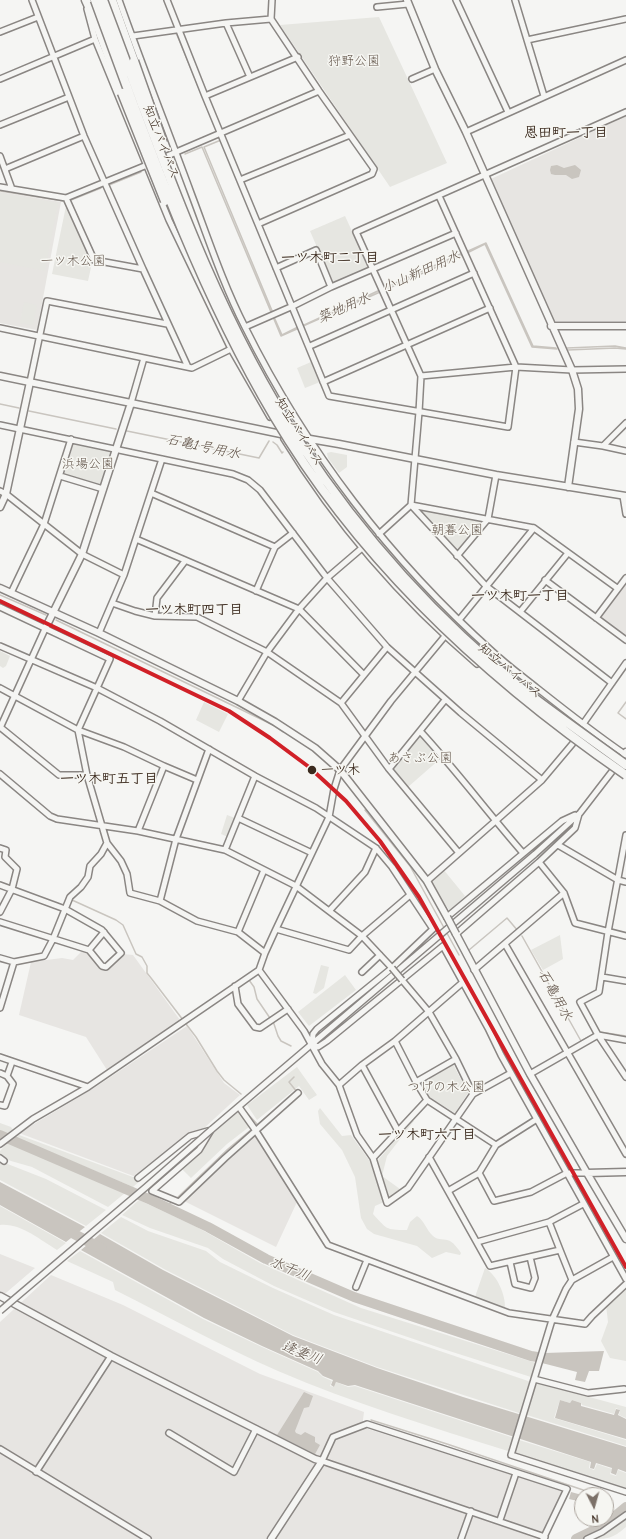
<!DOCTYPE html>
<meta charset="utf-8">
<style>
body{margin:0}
#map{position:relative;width:626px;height:1539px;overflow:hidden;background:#f5f5f3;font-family:"Comic Neue",sans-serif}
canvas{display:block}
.north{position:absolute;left:574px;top:1487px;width:40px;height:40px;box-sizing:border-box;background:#f6f6f2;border:1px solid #aba49d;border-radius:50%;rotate:174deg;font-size:11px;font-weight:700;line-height:16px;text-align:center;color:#3b2a1e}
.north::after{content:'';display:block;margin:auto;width:14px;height:18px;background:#7c7169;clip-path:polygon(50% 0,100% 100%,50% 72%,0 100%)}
</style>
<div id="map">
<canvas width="626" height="1539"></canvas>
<div class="north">N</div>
</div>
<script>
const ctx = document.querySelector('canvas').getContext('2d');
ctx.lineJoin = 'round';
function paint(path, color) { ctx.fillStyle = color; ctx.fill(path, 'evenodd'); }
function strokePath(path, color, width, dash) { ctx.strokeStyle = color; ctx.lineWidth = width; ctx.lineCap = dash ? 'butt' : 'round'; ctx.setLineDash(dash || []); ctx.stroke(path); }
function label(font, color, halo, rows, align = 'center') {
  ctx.font = font + ' "Comic Neue","Klee One",sans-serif'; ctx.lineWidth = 3; ctx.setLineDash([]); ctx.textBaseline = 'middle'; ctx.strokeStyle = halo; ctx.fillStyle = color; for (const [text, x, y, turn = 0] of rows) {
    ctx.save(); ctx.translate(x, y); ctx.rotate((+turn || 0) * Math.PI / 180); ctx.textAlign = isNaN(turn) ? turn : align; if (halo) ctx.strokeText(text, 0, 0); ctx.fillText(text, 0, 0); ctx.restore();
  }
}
paint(new Path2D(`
 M626 116V321H554L491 179Z
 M0 192 61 202 37 330 0 323Z
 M626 583V636L600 618Z
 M83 950 87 951 103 968H110L123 954 133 955 180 1020 107 1070 86 1037 19 1015 31 962 62 958 73 960Z
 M187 1026 224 1083 240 1095 202 1130 188 1135 136 1177 19 1133 94 1088Z
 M255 1134 297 1202 276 1247 184 1201 226 1159Z
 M0 1254 35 1268 0 1298Z
 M51 1275 123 1305 260 1374 364 1412 362 1427 564 1491 540 1539H0V1322Z`), '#e7e5e2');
paint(new Path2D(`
 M379 17 447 163 390 187 280 25Z
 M0 193 58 203 45 271 0 262Z
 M66 206 92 263 88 281 52 274Z
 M345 216 369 268 333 284 310 231Z
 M24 302 37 305 33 325 20 323Z
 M311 362 320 382 305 388 297 368Z
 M74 443 113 452 102 486 64 474Z
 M331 452 347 455V467L339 473 328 458 327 453Z
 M422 510 481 520V523L457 551 420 512Z
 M0 651 10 656 6 666 3 668 0 666Z
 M204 702 228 714 219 732 196 720Z
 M420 736 440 759 408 787 393 769Z
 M227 815 235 818 228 837 221 834Z
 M443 869 465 896 450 911 428 882Z
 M560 935 563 959 543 970 531 950Z
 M321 965 329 967 324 988 316 994 313 993Z
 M345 975 356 990 309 1026 298 1012Z
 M453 1064 468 1093 455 1113 429 1097 420 1082Z
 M297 1067 317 1095 309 1100 299 1086 257 1120 247 1105Z
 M320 1108 342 1136 351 1135 369 1160 384 1198V1202L375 1206 373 1214C387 1229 385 1230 407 1230L410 1222 417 1216C425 1221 426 1230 433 1236 438 1241 445 1238 450 1241 455 1244 458 1249 461 1253L460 1255 446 1252 432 1258 417 1246 374 1234 367 1229 361 1218 355 1177 342 1150 320 1124 318 1111Z
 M239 1111 249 1127 227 1144 191 1178 182 1169 202 1152 214 1131Z
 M413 1120 414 1121 387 1156 382 1176 400 1189 389 1197 378 1160Z
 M0 1123 11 1127 13 1130 8 1134 0 1131Z
 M19 1135 141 1180 133 1187 15 1137Z
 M8 1142 125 1193 108 1207 32 1167 11 1161 0 1156V1151Z
 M0 1161 46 1179 106 1210 86 1226 0 1180Z
 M139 1200 197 1227 260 1263 361 1308 536 1363 534 1375 531 1377 443 1349 334 1312 274 1286 223 1259 208 1248 150 1228 122 1215Z
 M0 1206 66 1243 57 1250C40 1240 21 1223 0 1225Z
 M121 1217 148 1231 206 1251 220 1262 273 1288 334 1315 531 1382 522 1414 377 1367 293 1335 164 1269 101 1233Z
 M80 1251 203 1319 262 1347 318 1372 323 1377 332 1381 330 1386 334 1387 336 1382 348 1387 355 1386 514 1438 511 1448 508 1451C431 1427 353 1403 278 1371 223 1347 169 1317 115 1290L113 1282 67 1261Z
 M485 1268C497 1275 506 1295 505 1309L475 1297Z
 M626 1286V1361L610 1358 601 1341 608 1322 606 1305Z
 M538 1383 626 1407V1418L619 1415 620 1410 616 1408 614 1414 582 1405 581 1403 572 1400 570 1403 560 1400 554 1418 626 1440V1446L527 1415 534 1387Z
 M519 1440 590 1462 589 1468 594 1470 597 1464 612 1469 610 1474 616 1476 618 1470 626 1473V1491L516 1455V1450Z
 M626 1518V1527C612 1539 608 1539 591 1539Z`), '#e6e6e1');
paint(new Path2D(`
 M557 165 564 168 575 165 581 170 579 177 572 179 566 175H555L551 174 550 170 551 166Z
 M0 1182 85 1227 66 1242 0 1205Z
 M100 1234 163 1270 293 1336 377 1368 463 1397 626 1447V1472L618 1469 616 1475 611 1473 612 1468 596 1463 594 1469 590 1468 591 1462 355 1385 348 1386 336 1382 334 1387 331 1385 333 1380 323 1376 318 1371 262 1346 204 1318 81 1250Z
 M604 1351 599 1371H589L585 1382 575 1380 577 1372 542 1363 545 1353Z
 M304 1392 313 1396 309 1407 304 1408 295 1431 296 1433 301 1435 305 1432 315 1437V1442L320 1445 315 1454 277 1435Z
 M560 1400 570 1403 572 1400 581 1403V1406L614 1415 616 1409 620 1410 618 1415 626 1419V1439L555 1418Z
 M571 1492 582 1495V1502L569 1499Z`), '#c9c5bf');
strokePath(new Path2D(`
 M177 35 214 125
 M221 140 204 147 273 313
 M185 154 202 147 281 336 299 328
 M109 185 141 172
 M0 191 63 201
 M71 200 101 188
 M466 252 486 243 533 346 556 348
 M467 253 485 244 532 347 557 349
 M384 288 463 253
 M274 317 282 335 298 327
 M302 326 380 290
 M303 326 464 255
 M567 348 615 346 626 348
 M568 350 615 348 626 349
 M0 404 19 408
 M29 411 116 429
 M127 431 259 458 269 441
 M273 442 277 445 282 453 283 452
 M0 595 46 615
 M56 620 271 724 283 732
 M626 702 618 713 626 719
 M365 810 410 866 459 955
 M72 900 116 920 123 925 136 954 142 957 147 966V973L151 978 196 1037 217 1071 224 1080 241 1094
 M522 936 581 1041 594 1034
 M469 950 507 918 518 931
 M249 980 254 987 257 999 274 1024 278 1036 281 1041 291 1046
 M600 1032 626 1036
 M294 1077 289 1082 297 1092
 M246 1112 257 1124
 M176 1199 228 1149 276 1109
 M166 1207 173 1201
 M371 1420 447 1444 592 1493`), '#c9c5bf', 1.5);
strokePath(new Path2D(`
 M0 1135 151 1200 208 1227 266 1259 354 1297 531 1356 550 1359
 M65 1229 102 1249
 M576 1539 603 1526 626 1507`), '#c9c5bf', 10);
const minor = new Path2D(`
 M32 0 84 136 143 269
 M119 0C142 65 167 128 191 193 208 238 223 284 245 327 306 450 391 561 493 652 507 665 522 676 537 688 566 711 595 734 626 755
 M167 0 205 96
 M456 0 508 112
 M515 0 544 96
 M377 7 408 4
 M87 9 95 39 169 220 231 349 270 417
 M0 32 38 17
 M133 36 226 23
 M527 40 626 19
 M298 57 205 96 329 396 508 427 516 367 439 196
 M250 77 226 23 271 19 272 0
 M0 79 95 39
 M412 79 435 69
 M0 125 69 97
 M466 132 626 60
 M0 156 12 189
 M160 159 319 91
 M5 169 84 136
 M240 180 350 135
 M0 187 66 198 147 165
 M66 198 94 260 143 269 188 367
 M258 224 372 174 374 169 319 91 271 19
 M276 268 316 250 331 287
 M245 327 293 306 331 287 456 233
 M0 328 144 358
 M310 346 474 273
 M421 376 356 232 626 112
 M30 382 47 301 167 324
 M323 382 490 308
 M131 403 144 358 192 368 231 349
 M0 425 233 474 248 480 260 490 327 578 362 548
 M284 439C336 524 402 600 477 664
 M574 442 603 446 626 423
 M603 446 626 451
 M60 476 103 489
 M0 491 6 494 82 554 124 575
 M151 493 275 547
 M623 496 626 514
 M411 505 486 586 612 683
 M411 505 534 528 617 588
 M379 534 411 505 419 412 421 376 516 367 572 370 626 369
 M136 539 299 609 364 675
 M457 556 488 519 496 475
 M545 580 626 640
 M256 591 275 547 293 533
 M11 593 44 524 71 439
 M112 603 135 611 155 616 197 617 267 652 341 703 389 769 459 853 542 780 574 742
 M0 607 110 659 97 688 160 721 255 776 316 808 376 848 392 867 433 929 392 968 317 1029 313 1034 312 1044
 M520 612 568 553
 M155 616 157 598 185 561
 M596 618 626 578
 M459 620 534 528
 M99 633 124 575 162 459
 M0 646 97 688 78 730 87 775 107 843
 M0 688 78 730 124 747 164 766
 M238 701 267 652 299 609 327 578 387 647 461 713 542 780
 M341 703 387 647
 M583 724 626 663
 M0 727 59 775H87
 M0 728 45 629
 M420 731C456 770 488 813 523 853
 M389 769 445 700
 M0 774 50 816 57 819 138 831 225 850 296 886 362 936 392 968
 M238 818 312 853
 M138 831 164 766 197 780
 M626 835 608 932 599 992 580 1002 598 1035 626 1077
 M558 845 618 880 626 882
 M0 848 6 850 5 857 17 869 12 889 0 912
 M225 850 255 776
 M539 862 575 828 579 814
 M427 881 459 853
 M0 885 65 909 102 930 121 953 106 967 102 966 89 950
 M160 901 176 839 209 749
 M330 910 365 872 376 848
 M447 917 562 821 575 815
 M0 922 89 950 104 932
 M276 929 329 817 334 789 340 770 391 701 445 636
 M238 932 264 870
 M456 934 539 862 564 893 575 923 626 936
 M505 944 626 1154
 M0 958 14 962 44 956 53 939 70 897 81 887 88 877 90 866 101 854 107 843 121 861 127 874 130 893 160 901 197 921 238 932 265 953 276 929 349 950 362 936 410 895
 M259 970 304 1031 322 1064 339 1085 357 1135 373 1158
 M474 970 564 893
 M362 972 380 955
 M602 977 626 981
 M402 980 429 1012 456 1059 416 1082 427 1100 373 1158 387 1203 408 1188 473 1094 511 1073
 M235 986 238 1004 255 1027 260 1028 288 1009
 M0 1008 14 962
 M312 1044 318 1047 327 1041 443 946 488 1028 501 1055 567 1173H587
 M0 1057 88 1087 259 970 265 953
 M456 1059 473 1094
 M362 1065 398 1131
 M0 1073 7 1076 13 1084 5 1106 0 1105
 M530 1074 598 1035 626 1040
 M7 1076 12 1062
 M416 1082 395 1041 462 983
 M339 1085 362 1065 395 1041
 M298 1093 225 1158 179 1202 152 1191 199 1150 211 1130 535 854 580 813 617 765
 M427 1100 496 1145 479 1173 494 1201 531 1192 567 1173 626 1279
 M239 1107 256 1131 328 1245 509 1313 585 1324 592 1316 626 1284
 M0 1144 33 1119 88 1087
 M496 1145 537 1119
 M429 1157 490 1266 560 1250 572 1280
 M0 1158 4 1161
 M138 1178 190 1136 211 1130
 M448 1191 479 1173
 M477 1242 549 1222
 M560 1250 549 1222 583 1204
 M613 1257 572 1280 566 1289 552 1320 511 1455 626 1492
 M510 1262 515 1284 531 1288 535 1278 530 1257
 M356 1287 367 1260
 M534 1379 588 1393 624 1389
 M169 1433 234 1472 256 1429
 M0 1449 148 1539
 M36 1472 111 1356
 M500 1520 516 1473
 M461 1539 471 1511
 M543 1539 567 1489 367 1424 333 1437 322 1461 545 1537
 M587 1539 602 1532 626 1515`);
const tertiary = new Path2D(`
 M407 0 435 69 466 132 572 370 578 389 579 409 568 487
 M551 326H626
 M0 376 281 434 339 444 496 475 626 496
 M0 507 6 494 30 382
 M0 588 99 633 238 701 275 722 315 748 340 770 427 881 447 917
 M45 629 82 554 131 403
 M624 754 626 752
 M456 934 530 1074 587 1173 626 1172
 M587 1173 626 1239
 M0 1296 111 1356 315 1459 322 1461 271 1539`);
const trunk = new Path2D(`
 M86 0 96 22 122 93
 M112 0 134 61`);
strokePath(minor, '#8a8683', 8);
strokePath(tertiary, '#8a8683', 9);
strokePath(trunk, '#8a8683', 11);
strokePath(minor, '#f5f5f3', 5);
strokePath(tertiary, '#f5f5f3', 6);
strokePath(trunk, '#f5f5f3', 8);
const minorBridge = new Path2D(`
 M392 968 402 980
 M0 1311 146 1187 211 1130`);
const tertiaryBridge = new Path2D(`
 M447 917 456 934`);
const trunkBridge = new Path2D(`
 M95 0C147 142 197 286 274 416 360 562 488 680 626 775
 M103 0C160 150 211 308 300 443 361 536 439 622 526 692 559 717 593 741 626 765
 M134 61 163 143
 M122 93 165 201`);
strokePath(minorBridge, '#8a8683', 8, []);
strokePath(tertiaryBridge, '#8a8683', 9, []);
strokePath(trunkBridge, '#8a8683', 11, []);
strokePath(minorBridge, '#f5f5f3', 5);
strokePath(tertiaryBridge, '#f5f5f3', 6);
strokePath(trunkBridge, '#f5f5f3', 8);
strokePath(new Path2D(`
 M0 601 229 711 270 738 309 767 346 801 380 841 419 897 626 1267`), '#d12027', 4);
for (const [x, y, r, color] of [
 [312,770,5,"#3b2a1e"]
]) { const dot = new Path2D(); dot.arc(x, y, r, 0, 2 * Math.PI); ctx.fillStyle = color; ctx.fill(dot); strokePath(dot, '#f6f6f2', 1.5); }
label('13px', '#63564b', '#f6f6f2', [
 ["狩野公園",354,61],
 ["一ツ木公園",73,261],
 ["浜場公園",88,464],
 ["朝暮公園",457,530],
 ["あさぶ公園",420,758],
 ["つげの木公園",446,1087]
]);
label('13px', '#3b2a1e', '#f6f6f2', [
 ["知立バイパス",161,142,69],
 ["知立バイパス",299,432,58],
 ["知立バイパス",510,671,40]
]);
label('bold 13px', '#3b2a1e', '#f6f6f2', [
 ["一ツ木",321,770]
], 'left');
label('bold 14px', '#3b2a1e', '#f6f6f2', [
 ["恩田町一丁目",566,133],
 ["一ツ木町二丁目",330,258],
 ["一ツ木町一丁目",520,596],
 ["一ツ木町四丁目",194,610],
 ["一ツ木町五丁目",109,779],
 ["一ツ木町六丁目",427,1135]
]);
label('italic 14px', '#605248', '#f6f6f2', [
 ["小山新田用水",421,272,-24],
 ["築地用水",344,308,-24],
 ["石亀1号用水",203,447,12],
 ["石亀用水",555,995,61],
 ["水干川",290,1269,23],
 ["逢妻川",302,1353,21]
]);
</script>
